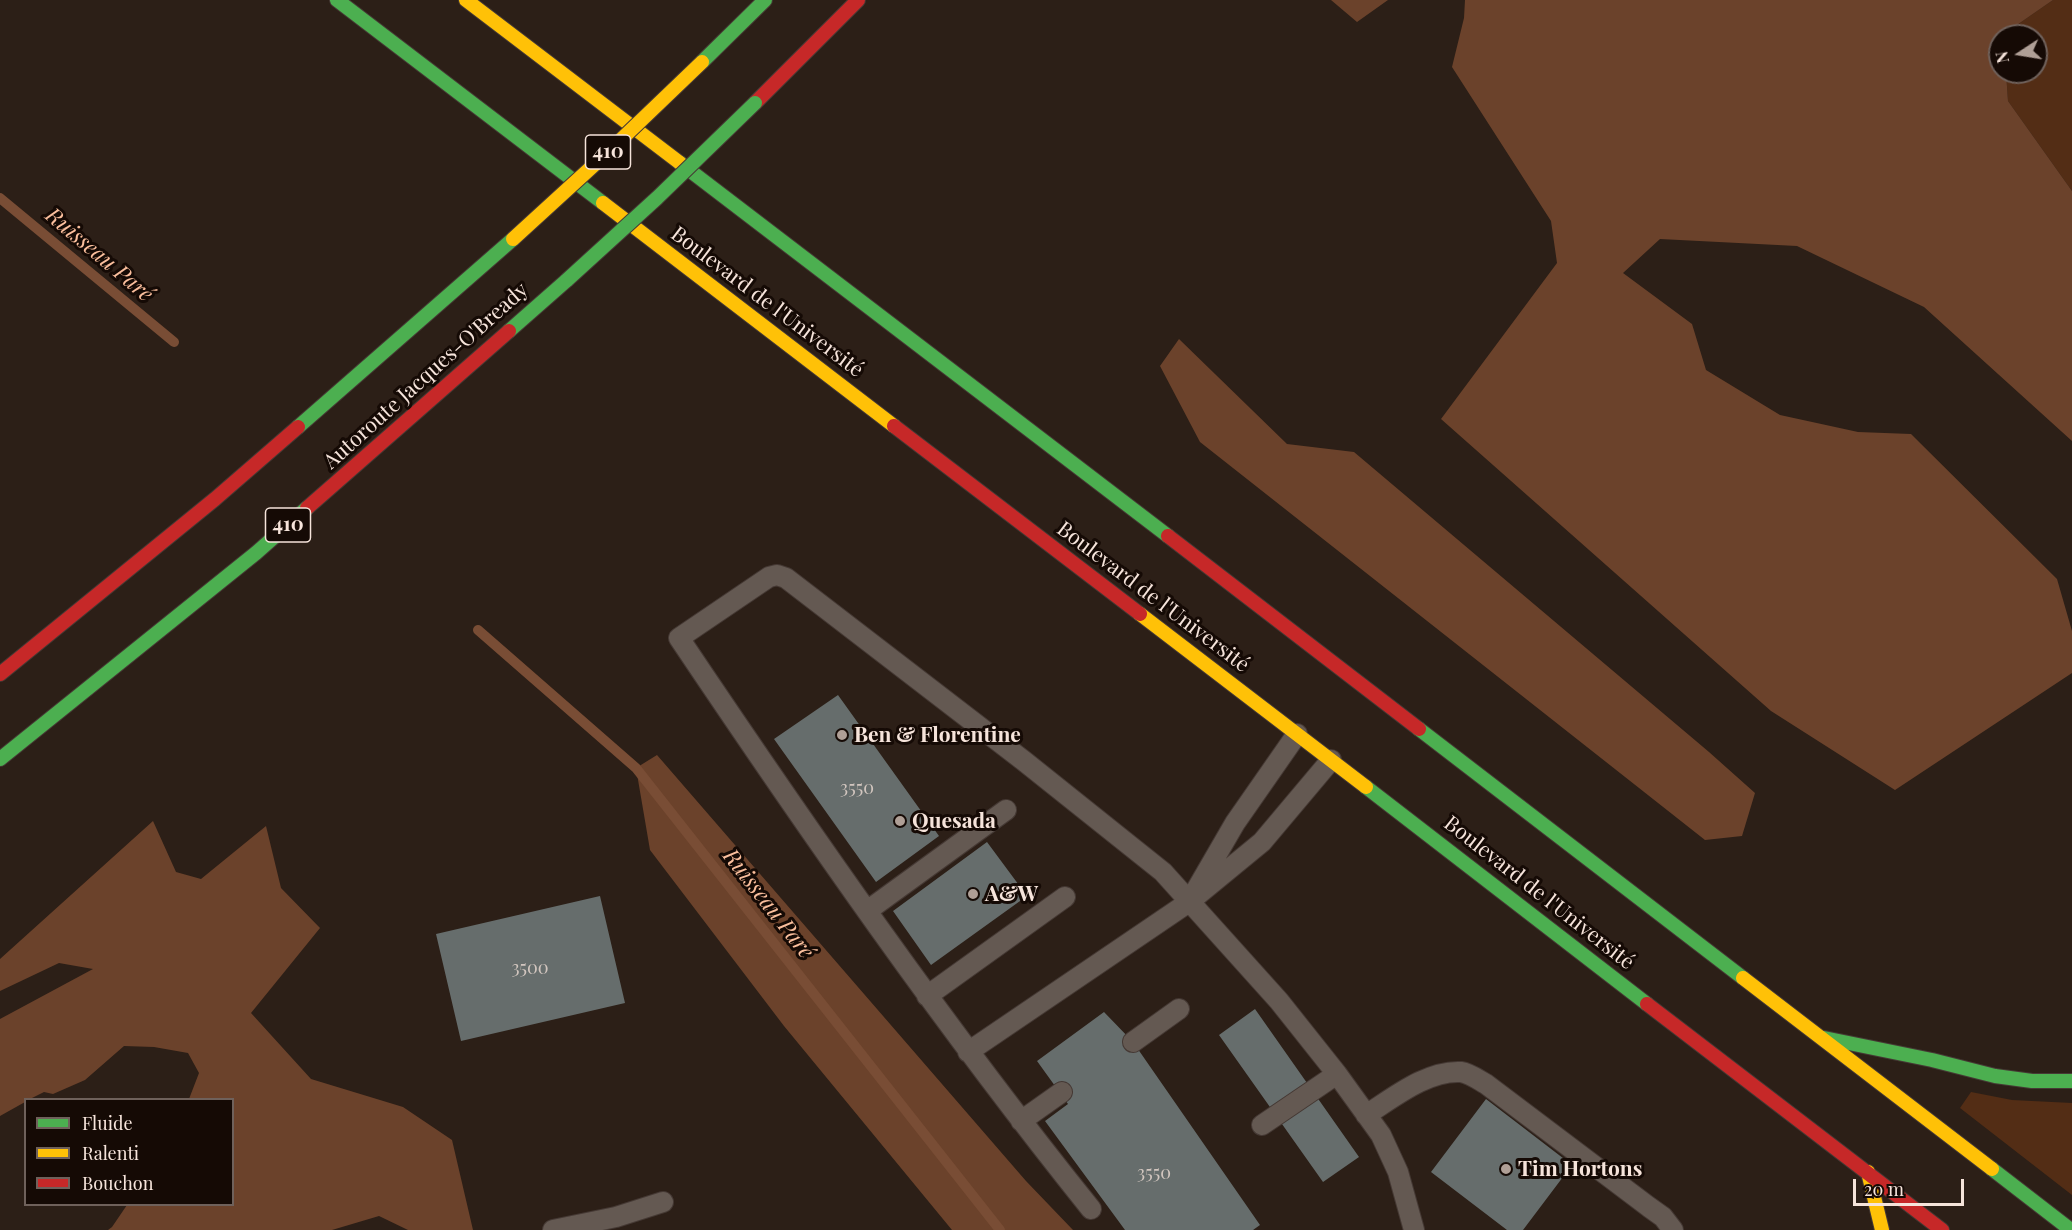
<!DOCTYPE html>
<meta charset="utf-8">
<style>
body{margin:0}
#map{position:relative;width:2072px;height:1230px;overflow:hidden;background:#2c1f17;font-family:"Playfair Display",serif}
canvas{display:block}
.legend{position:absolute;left:24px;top:1098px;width:210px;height:108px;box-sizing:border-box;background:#150a05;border:2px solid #6f615b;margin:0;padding:8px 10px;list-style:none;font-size:18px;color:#f6e4db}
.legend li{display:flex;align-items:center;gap:12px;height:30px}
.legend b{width:30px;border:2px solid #6f615b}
.north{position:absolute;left:1988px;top:24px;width:60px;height:60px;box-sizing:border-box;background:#150a05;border:2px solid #6f615b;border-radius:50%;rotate:258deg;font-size:16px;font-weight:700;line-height:24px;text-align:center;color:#f6e4db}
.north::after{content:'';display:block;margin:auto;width:21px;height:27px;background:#af9f96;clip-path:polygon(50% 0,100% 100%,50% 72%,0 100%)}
.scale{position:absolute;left:1853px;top:1179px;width:111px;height:27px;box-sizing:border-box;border:3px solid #f6e4db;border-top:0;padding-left:8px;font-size:18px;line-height:21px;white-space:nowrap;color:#f6e4db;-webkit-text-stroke:4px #150a05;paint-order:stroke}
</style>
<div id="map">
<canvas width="2072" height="1230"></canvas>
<ul class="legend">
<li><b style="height:8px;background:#4caf50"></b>Fluide</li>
<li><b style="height:8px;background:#ffc107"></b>Ralenti</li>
<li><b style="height:8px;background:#c62828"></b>Bouchon</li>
</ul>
<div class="north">N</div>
<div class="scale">20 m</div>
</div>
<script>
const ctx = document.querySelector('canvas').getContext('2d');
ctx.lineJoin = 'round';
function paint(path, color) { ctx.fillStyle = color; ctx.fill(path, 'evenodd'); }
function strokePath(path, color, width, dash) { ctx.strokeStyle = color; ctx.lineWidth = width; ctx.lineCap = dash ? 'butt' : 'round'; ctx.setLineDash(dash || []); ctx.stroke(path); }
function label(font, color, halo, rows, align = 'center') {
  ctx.font = font + ' "Playfair Display",serif'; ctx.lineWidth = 6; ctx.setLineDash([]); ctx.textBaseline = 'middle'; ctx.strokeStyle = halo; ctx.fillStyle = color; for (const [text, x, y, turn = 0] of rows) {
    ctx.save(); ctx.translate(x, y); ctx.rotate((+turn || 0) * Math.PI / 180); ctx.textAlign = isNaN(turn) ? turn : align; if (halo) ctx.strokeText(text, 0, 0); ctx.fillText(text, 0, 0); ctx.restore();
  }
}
paint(new Path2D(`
 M2053 0H2072V191L2008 101 2006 72H2036V36H2012L2014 27Z
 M1971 1092 2012 1100 2072 1103V1195L1960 1108Z`), '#532d15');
paint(new Path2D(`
 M1331 0H1388L1357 22Z
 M1465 0H2053L2014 27 2012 36H2000V72H2006L2008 101 2072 191V441L1924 307 1797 246 1660 239 1623 273 1692 324 1706 370 1780 415 1858 432 1911 434 2057 579 2072 631V673L1895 790 1771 711 1441 419 1557 263 1551 221 1452 67 1464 18Z
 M1179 339 1287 444 1354 452 1709 752 1755 793 1742 836 1705 840 1200 442 1160 366Z
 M657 755 1026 1181 1073 1230H952L784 1026 650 850 636 768Z
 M153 821 176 872 201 879 266 826 281 888 320 928 251 1013 311 1079 403 1107 452 1140 473 1230H408L379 1216 332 1230H108L112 1227 127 1205 232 1204V1100L189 1099 199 1073 188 1053 154 1047 124 1046 85 1080 53 1094 44 1092 30 1099 26 1100 25 1102 0 1116V1019L93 969 59 963 0 991V959Z`), '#6b422b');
strokePath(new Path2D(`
 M0 198 174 342
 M478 630 636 768 1000 1230`), '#794d35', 10);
paint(new Path2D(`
 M838 695 939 836 876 882 774 739Z
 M987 842 1027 896 931 965 893 911Z
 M600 896 625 1003 461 1041 436 934Z
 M1255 1009 1359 1157 1323 1182 1219 1035Z
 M1104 1012 1133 1042 1260 1225 1253 1230H1125L1045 1121 1068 1104 1037 1061Z
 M1486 1099 1572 1165 1523 1230H1507L1431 1172Z`), '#666d6c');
const lane = new Path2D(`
 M1195 892 1235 823 1297 734
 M867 911 1006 810
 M927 996 1065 897
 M1133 1042 1179 1009
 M968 1052 1189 902 1262 842 1331 760
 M1366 1115C1393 1098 1427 1070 1461 1072 1469 1073 1479 1080 1486 1084L1649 1207 1663 1217 1673 1230
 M1021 1121 1062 1092
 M1262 1125 1337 1074
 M1091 1209C944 1026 810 833 679 638L769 577 777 575 786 578 1024 761 1163 872 1279 1001 1337 1074 1381 1135 1398 1172 1414 1230
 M553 1230 616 1217 663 1202`);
const fast = new Path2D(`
 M337 0 603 203
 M702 62 765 0
 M680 163 1168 536
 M509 331 567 280
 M298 427 513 239
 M1419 729 1743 978
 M0 759 256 553 307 508
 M1366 787 1647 1004
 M1824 1038 1932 1060 1995 1076 2032 1081H2072
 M1992 1169 2071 1230`);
const slow = new Path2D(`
 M466 0 680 163
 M603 203 894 426
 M1140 614 1366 787
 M1743 978 1992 1169
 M1868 1172 1882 1230`);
const jam = new Path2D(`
 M755 103 858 0
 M894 426 1140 614
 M307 508 509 331
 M1168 536 1419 729
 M0 674 215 499 298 427
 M1647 1004 1942 1230`);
strokePath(lane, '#453934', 22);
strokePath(fast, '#453934', 16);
strokePath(slow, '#453934', 16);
strokePath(jam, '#453934', 16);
strokePath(lane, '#645952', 20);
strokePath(fast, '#4caf50', 14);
strokePath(slow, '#ffc107', 14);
strokePath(jam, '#c62828', 14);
const fastBridge = new Path2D(`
 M567 280 657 198 755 103`);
const slowBridge = new Path2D(`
 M513 239 606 154 702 62`);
strokePath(fastBridge, '#453934', 16, []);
strokePath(slowBridge, '#453934', 16, []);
strokePath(fastBridge, '#4caf50', 14);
strokePath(slowBridge, '#ffc107', 14);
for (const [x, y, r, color] of [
 [842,735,6,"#af9f96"],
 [900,821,6,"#af9f96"],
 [973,894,6,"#af9f96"],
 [1506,1169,6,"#af9f96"]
]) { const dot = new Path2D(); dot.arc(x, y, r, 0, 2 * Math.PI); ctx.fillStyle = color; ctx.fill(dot); strokePath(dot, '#150a05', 2); }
label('18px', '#d2c6bf', null, [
 ["3550",857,788],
 ["3500",530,968],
 ["3550",1154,1173]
]);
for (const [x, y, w] of [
 [608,152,45],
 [288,525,45]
]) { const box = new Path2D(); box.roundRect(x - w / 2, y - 17, w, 34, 4.5); ctx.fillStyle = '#150a05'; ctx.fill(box); strokePath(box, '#f6e4db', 1.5); }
label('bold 20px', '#f6e4db', null, [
 ["410",608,152],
 ["410",288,525]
]);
label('21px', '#f6e4db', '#150a05', [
 ["Boulevard de l'Université",767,302,37],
 ["Autoroute Jacques-O'Bready",426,376,-42],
 ["Boulevard de l'Université",1153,597,37],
 ["Boulevard de l'Université",1539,893,38]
]);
label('bold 21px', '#f6e4db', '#150a05', [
 ["Ben & Florentine",854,735],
 ["Quesada",912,821],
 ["A&W",985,894],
 ["Tim Hortons",1518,1169]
], 'left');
label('italic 22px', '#fbbf9d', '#150a05', [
 ["Ruisseau Paré",99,255,40],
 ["Ruisseau Paré",768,904,52]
]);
</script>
